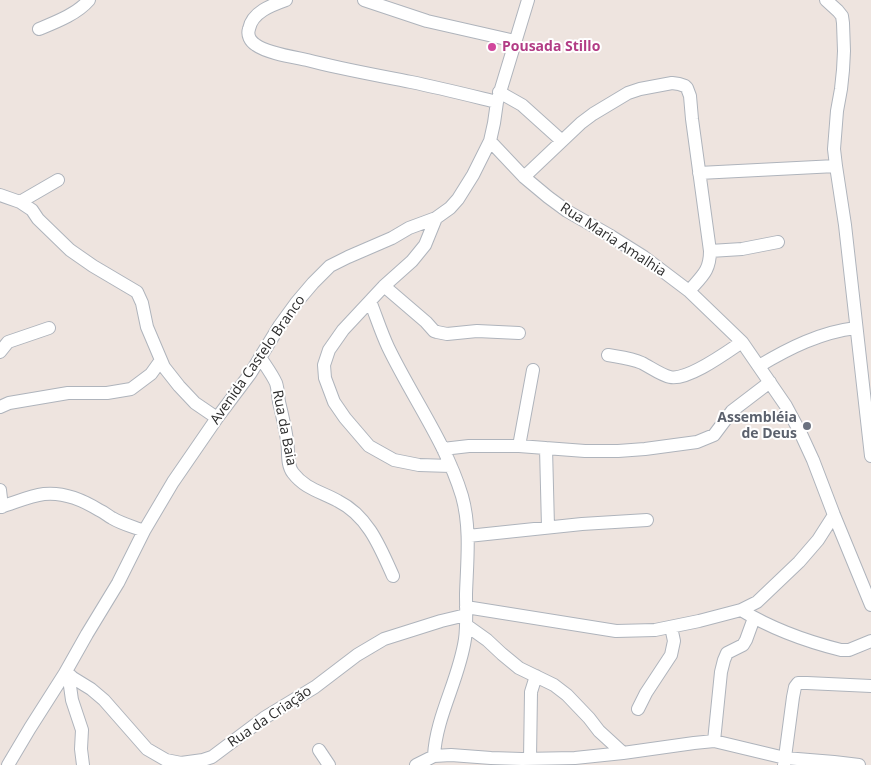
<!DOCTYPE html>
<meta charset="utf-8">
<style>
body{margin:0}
canvas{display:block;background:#eee4df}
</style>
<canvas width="871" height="765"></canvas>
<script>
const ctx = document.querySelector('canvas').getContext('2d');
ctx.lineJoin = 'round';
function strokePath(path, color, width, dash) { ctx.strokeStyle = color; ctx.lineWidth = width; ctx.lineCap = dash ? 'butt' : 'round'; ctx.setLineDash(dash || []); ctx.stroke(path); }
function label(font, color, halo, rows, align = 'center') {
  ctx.font = font + ' "Open Sans",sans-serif'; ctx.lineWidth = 4; ctx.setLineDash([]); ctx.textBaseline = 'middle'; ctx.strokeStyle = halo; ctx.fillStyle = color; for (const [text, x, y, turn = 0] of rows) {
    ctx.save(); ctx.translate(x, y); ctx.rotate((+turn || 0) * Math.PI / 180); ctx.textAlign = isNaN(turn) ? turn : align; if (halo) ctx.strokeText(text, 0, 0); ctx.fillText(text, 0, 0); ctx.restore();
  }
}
const minor = new Path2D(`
 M286 0C272 5 252 12 249 29 247 35 250 41 256 45 267 53 293 57 307 60 341 69 376 75 411 82 440 88 468 95 497 102
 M364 0 427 21 515 41
 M826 0 838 11 842 16 843 23 844 51 843 70 841 89 837 111 834 149 836 166 845 225 871 456
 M39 29C56 22 77 14 89 0
 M499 92 522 105 562 141
 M490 141 524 177 548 197 567 211 609 235 644 257 689 291 742 342 786 406 801 434 813 460 834 515 871 605
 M699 173 836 166
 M524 177 581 123 593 114 628 93 640 89 672 83 679 84 685 86 687 88 690 96 692 119 710 251
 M0 195 20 202 32 210 38 219 70 250 93 266 137 292 142 303 147 327 164 367 179 386 195 403 217 418
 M20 202 58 180
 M436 218 425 245 412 261 384 286 343 330 329 350 324 365 325 378 334 402 345 418 369 446 394 460 419 465 451 466
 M384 286 426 322 434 331 437 332 447 334 477 331 519 333
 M689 291C702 276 710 271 710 251L742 249 778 242
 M370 301C376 316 381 332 388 347 412 397 446 443 462 496 471 528 467 562 466 594 466 609 467 625 465 639 459 680 436 716 434 756
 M0 352 8 342 49 328
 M608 355C619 357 631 358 642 363 650 367 661 375 670 377 688 381 727 352 742 342
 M260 357C265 365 272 374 276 383 278 389 278 396 279 402 282 414 285 427 287 440 289 450 286 464 293 473 305 489 322 492 338 501 368 516 380 547 393 576
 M759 366C789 348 821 332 856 328
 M0 407 9 403 68 393H107L131 389 151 374 161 360
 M519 446 533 370
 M546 448 548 527
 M443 449 469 446H519L585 451H618L645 449 697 442 714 435 732 411 770 382
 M0 490 2 507
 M0 507C14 503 29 496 44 494 64 492 83 500 99 510 104 512 108 516 112 518 122 524 134 527 144 531
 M468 536 582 524 647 520
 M466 607 616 631 655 630 699 621 741 610 757 602 799 562 818 540 834 515
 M741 610C772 629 805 641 841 650H849L871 641
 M466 625 487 640 502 654 519 668 554 685 567 695 589 718 599 731 623 753
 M65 673 91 689 104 700 147 749 166 760 181 763 203 760 212 757 264 718 315 687 357 655 384 639 441 621 466 615
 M71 676 70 686 72 700 82 730 81 749 83 765
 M638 709 646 693 671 655 674 641 671 627
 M714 741 721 672 724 660 727 653 743 645 746 640 754 618
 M319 750 329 765
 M530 759 531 692 536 676
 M8 765 30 728 65 673 87 634 118 583 144 531 173 482 217 418 250 374 280 325 296 303 313 283 330 266 348 257 392 238 409 228 436 218 450 208 458 199 473 175 490 141 494 123 497 102 528 0
 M416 765 434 756 451 755 491 758 522 759 575 758 623 753 694 743 714 741 785 758 834 762 859 765
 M784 765 793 697 795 687 798 683H807L871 686`);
strokePath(minor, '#afb4bc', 14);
strokePath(minor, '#fff', 12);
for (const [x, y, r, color] of [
 [492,47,5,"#d1479c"],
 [807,426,5,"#6b7280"]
]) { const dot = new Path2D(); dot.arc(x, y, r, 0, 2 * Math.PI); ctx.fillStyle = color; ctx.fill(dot); strokePath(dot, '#fff', 2); }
label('bold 14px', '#b23c85', '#fff', [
 ["Pousada Stillo",502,47]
], 'left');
label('14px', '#2c2c2c', '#fff', [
 ["Rua Maria Amalhia",613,240,33],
 ["Avenida Castelo Branco",258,360,-55],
 ["Rua da Baia",284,428,79],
 ["Rua da Criação",270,717,-34]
]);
label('bold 14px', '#5b616d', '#fff', [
 ["Assembléia",797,418],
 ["de Deus",797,434]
], 'right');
</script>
